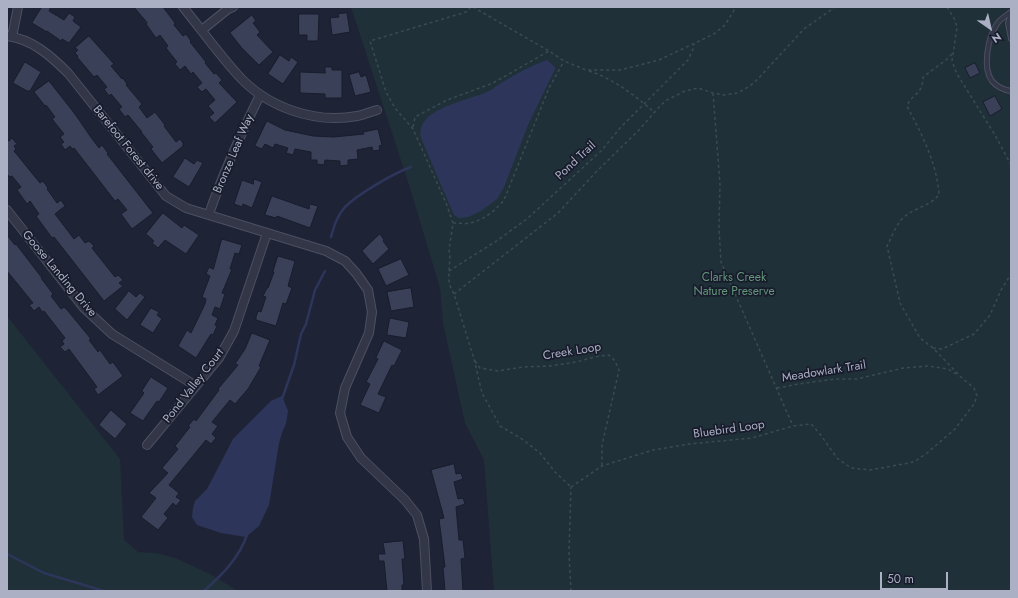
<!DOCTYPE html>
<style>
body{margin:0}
#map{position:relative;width:1018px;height:598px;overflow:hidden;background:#1e2336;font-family:Jost,sans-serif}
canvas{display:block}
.frame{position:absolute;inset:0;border:8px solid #abb0c4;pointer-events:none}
.north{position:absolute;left:970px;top:8px;width:40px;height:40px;-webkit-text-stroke:3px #181b2b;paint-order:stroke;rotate:146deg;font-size:11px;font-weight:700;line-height:16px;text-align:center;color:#abb0c4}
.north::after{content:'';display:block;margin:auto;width:14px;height:18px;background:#abb0c4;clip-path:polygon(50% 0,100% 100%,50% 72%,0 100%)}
.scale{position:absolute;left:880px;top:572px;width:68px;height:18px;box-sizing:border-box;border:2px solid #abb0c4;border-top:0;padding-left:5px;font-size:12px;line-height:14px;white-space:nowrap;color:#abb0c4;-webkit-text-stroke:3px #181b2b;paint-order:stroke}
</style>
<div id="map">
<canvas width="1018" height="598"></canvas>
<div class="frame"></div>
<div class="north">N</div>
<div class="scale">50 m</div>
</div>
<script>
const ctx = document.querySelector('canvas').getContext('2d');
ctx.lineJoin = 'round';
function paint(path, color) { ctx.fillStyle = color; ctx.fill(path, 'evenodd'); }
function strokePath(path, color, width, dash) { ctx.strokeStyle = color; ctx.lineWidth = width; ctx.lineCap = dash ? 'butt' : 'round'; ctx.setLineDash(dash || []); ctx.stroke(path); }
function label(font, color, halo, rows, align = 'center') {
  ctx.font = font + ' Jost,sans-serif'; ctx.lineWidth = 3.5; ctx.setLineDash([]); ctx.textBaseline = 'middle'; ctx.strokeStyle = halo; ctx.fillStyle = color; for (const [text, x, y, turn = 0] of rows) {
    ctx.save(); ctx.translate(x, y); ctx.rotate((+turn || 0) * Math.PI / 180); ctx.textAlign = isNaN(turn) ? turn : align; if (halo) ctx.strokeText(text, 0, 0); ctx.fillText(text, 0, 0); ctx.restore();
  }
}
paint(new Path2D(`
 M351 7H1011V591H494L484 460 465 423 443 323 440 288 410 188Z
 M7 316 120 459 124 540 138 552 156 553 175 558 210 574 238 591H7Z`), '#203038');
paint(new Path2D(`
 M547 60 555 67V69L528 125 504 187 497 199 481 211 468 217 459 218 454 215 421 138C415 107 471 101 491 90 493 89 496 86 498 85 514 75 530 66 547 60Z
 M282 396 288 411 286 424 283 430 279 443 269 505 259 526 246 537 221 533 197 525 192 517 193 508 195 501 207 489 233 439 271 401Z`), '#2d365a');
strokePath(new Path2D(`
 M331 237C334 226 337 216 345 207 358 194 394 173 411 167
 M282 399 294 365 301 334 306 324 315 290 325 271
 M7 554 44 573 104 591
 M204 591C222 575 239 558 247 535`), '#2d365a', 2.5);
const building = new Path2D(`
 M42 7H51L49 11 64 20 69 13 75 17 73 21 81 27 69 43 62 39 61 41 47 31V32L32 23Z
 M134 7H163L175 23 174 25 183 36 186 34 191 41 190 42 206 62 205 63 214 74 216 73 222 80 219 83 237 102 215 123 209 117 214 113 208 106 215 100 206 89 202 92 197 87 202 83 193 72 191 74 185 66 180 70 175 64 177 62 166 48 168 46 160 35 156 38 146 24 147 23Z
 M347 13 350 32 332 35 330 18 339 17 338 14Z
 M299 14H319L318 41H307V35H299Z
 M252 15 256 21 253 23 260 32 257 35 273 52 259 65 241 47 230 33Z
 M89 36 114 64 111 66 122 79 123 78 127 84 126 85 142 104 139 107 147 118 155 112 165 125 164 126 176 142 180 139 183 143V146L162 163 151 149 153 147 141 132H142L128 115 125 117 119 109 122 107 111 94 109 96 104 89 107 87 97 75 94 77 77 57 78 56 75 53 78 50 75 48Z
 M280 55 289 61 291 57 298 62 283 84 268 74Z
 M25 62 41 72 30 91H27L13 83Z
 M975 63 980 73 970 78 965 68Z
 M325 67H332V70H342V98H325V94L300 93V72L325 73Z
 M359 72 361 77 366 75 371 92 355 96 349 75Z
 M49 81 75 114 90 136 99 148 102 145 108 153 107 154 153 213 132 229 121 214 127 210 118 199 115 201 74 148 72 149 70 146 65 150 61 144 64 142 60 137 64 134 52 119 55 117 46 105 45 106 34 92Z
 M995 96 1002 109 990 116 983 102Z
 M267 121 285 130 313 136 334 137 364 134 363 132 378 129 382 145 379 146 380 150 373 151 372 147 357 150 358 159 348 160V165L340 166V161L325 160 324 165 317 164V160H311V152L295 149 293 155 286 153 288 148 275 144 273 148 265 144 262 149 255 146Z
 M12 138 17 144 14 146 16 149 14 151 40 183 43 181 48 188 47 189 57 203 61 200 65 206 55 214 74 239 79 235 85 243 89 241 94 246 92 248 115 277 118 275 123 280 119 283 123 286 104 301 54 237 52 238 36 216 39 214 30 201 27 204 17 190 21 187 12 176 10 177 7 174V139L9 141Z
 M185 158 194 164 197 160 203 163 189 187 173 177Z
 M254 179 262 182 252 208 243 204 242 207 234 204 242 180 253 184Z
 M272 196 309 209 310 204 318 206 310 228 277 216 276 218 265 215Z
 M163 213 182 228 184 225 199 235 186 254 165 240 158 248 152 243 154 241 146 234Z
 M380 234 384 240 383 241 389 249 373 264 362 251Z
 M7 235 15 245 16 244 42 278H41L53 294 51 296 61 309 64 307 68 311 91 339 89 340 98 352 100 350 110 364 113 362 123 376 98 395 94 389 97 387 69 349 65 352 60 347 64 344 62 341 65 338 44 311 42 312 39 307 34 311 29 305 33 303 7 271Z
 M222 239 242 245 239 254 235 253 230 269H232L222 293 225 294 220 309 215 307 212 315 218 318 215 325 217 326 213 335 211 334 196 358 178 346 187 330 191 333 205 304 206 299 202 297 210 276 206 274 209 267 213 269Z
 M278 256 295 261 288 286 292 288 286 304 283 303 276 326 256 320V317L258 311 261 312 266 297 263 296 267 288H268L274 272H273Z
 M401 259 409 275 386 286 378 269Z
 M411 288 414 307 391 311 387 292Z
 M129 291 136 297 140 293 145 297 127 320 115 309Z
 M151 308 159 312 157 315 162 319 153 333 140 325Z
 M390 318 409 322 406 338 387 335Z
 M252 333 270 340 259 366 261 367 248 389 235 404 230 400 212 422 218 426 212 434 216 438 211 444 206 440 169 485 179 493 176 497 181 500 176 506 173 503 164 514 168 518 158 530 141 517 156 498 149 493 168 473 162 468 178 449 175 446 190 427 188 426 194 419 196 421 219 390 218 389 238 365 235 364 245 349Z
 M384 341 402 350 394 366 392 365 378 394 386 397 379 413 360 405 370 384 366 382 378 359 376 358Z
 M151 377 168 388 159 402 157 401 143 421 130 413 144 393 142 391Z
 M111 410 127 424 115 439 99 425Z
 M454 464 456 474 461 473 463 479 454 482 458 499 463 498 465 504 456 507 459 540H463L465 558 461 559 463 591H445L443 567H445L439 519 444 518 431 470Z
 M403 541 405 559H402L404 585H402V591H387L384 561H379L378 554H385L383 543Z`);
paint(building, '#3a4057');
strokePath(building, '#191d2d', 1);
const service = new Path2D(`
 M1011 12C1007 15 1000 19 997 24 988 37 982 68 992 81 997 87 1004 90 1011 91
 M1011 14 1008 23 1011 39`);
const minor = new Path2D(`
 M183 7C201 29 218 53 237 74 266 107 314 124 357 116 363 115 370 112 377 110
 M202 30 228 9 233 7
 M7 36C32 39 51 56 68 73L166 196 186 208 326 251 345 261 356 273 368 290 372 312 369 333 345 388 340 413 347 437 361 458 405 500 417 515 424 539 427 591
 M12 37 18 7
 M7 210 83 307 112 334 196 386
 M209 214C223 173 241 134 260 95
 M147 445 219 358 234 331 267 233`);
strokePath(service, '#4c5062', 6);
strokePath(minor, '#4c5062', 10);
strokePath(new Path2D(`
 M471 7 466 12 370 41 386 92 395 108 413 129 446 203 453 223 449 250 450 256 449 271V284L454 294 474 359 482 393 500 426 522 439 540 453 555 472 571 487
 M473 7 549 51
 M947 7 954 18 957 27 952 61 957 74 995 135 1011 165
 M589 71C614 79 634 95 654 112
 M713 93 720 184 719 228 721 262 793 426
 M413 127 415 117 447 100 493 83 549 51 564 61 586 70H620L659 60 714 34 725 25 736 7
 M453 223C458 223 464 224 469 223 483 221 496 210 504 200L549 88 564 61
 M449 271 498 240 528 218 602 150 620 128 688 60 694 47V44
 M454 294 558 213 596 172 639 130 661 105 667 100 685 91 698 88 713 93 724 95 737 93 745 89 755 82 804 29 835 7
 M933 348 942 349 974 334 990 315 1001 290 1011 274
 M475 361 480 368 498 371 523 367 550 366 576 362 599 356 609 355 615 361 619 370 602 445V466
 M777 388 805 383 835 379H857L903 368 928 366 948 369 959 376
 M571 487 602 466 653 450 689 444 752 438 793 426 811 424 820 434 837 458 851 468 870 470 914 462 927 453 955 429 974 404 977 396 974 388 962 378 933 348 920 338 900 303 887 246C892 237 896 224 904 217 914 208 928 207 939 195 937 163 922 135 907 106 912 93 923 95 923 77L946 60 954 52
 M571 591 569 553 571 487`), '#3b4b52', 1.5, [3, 3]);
strokePath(service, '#323647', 4);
strokePath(minor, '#323647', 8);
label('12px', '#abb0c4', '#181b2b', [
 ["Barefoot Forest drive",128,148,51],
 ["Bronze Leaf Way",234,154,-67],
 ["Pond Trail",576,161,-43],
 ["Goose Landing Drive",59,274,50],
 ["Creek Loop",572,352,-9],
 ["Meadowlark Trail",824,372,-9],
 ["Pond Valley Court",194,386,-52],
 ["Bluebird Loop",729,430,-8]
]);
label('12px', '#639579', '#181b2b', [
 ["Clarks Creek",734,278],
 ["Nature Preserve",734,292]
]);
</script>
